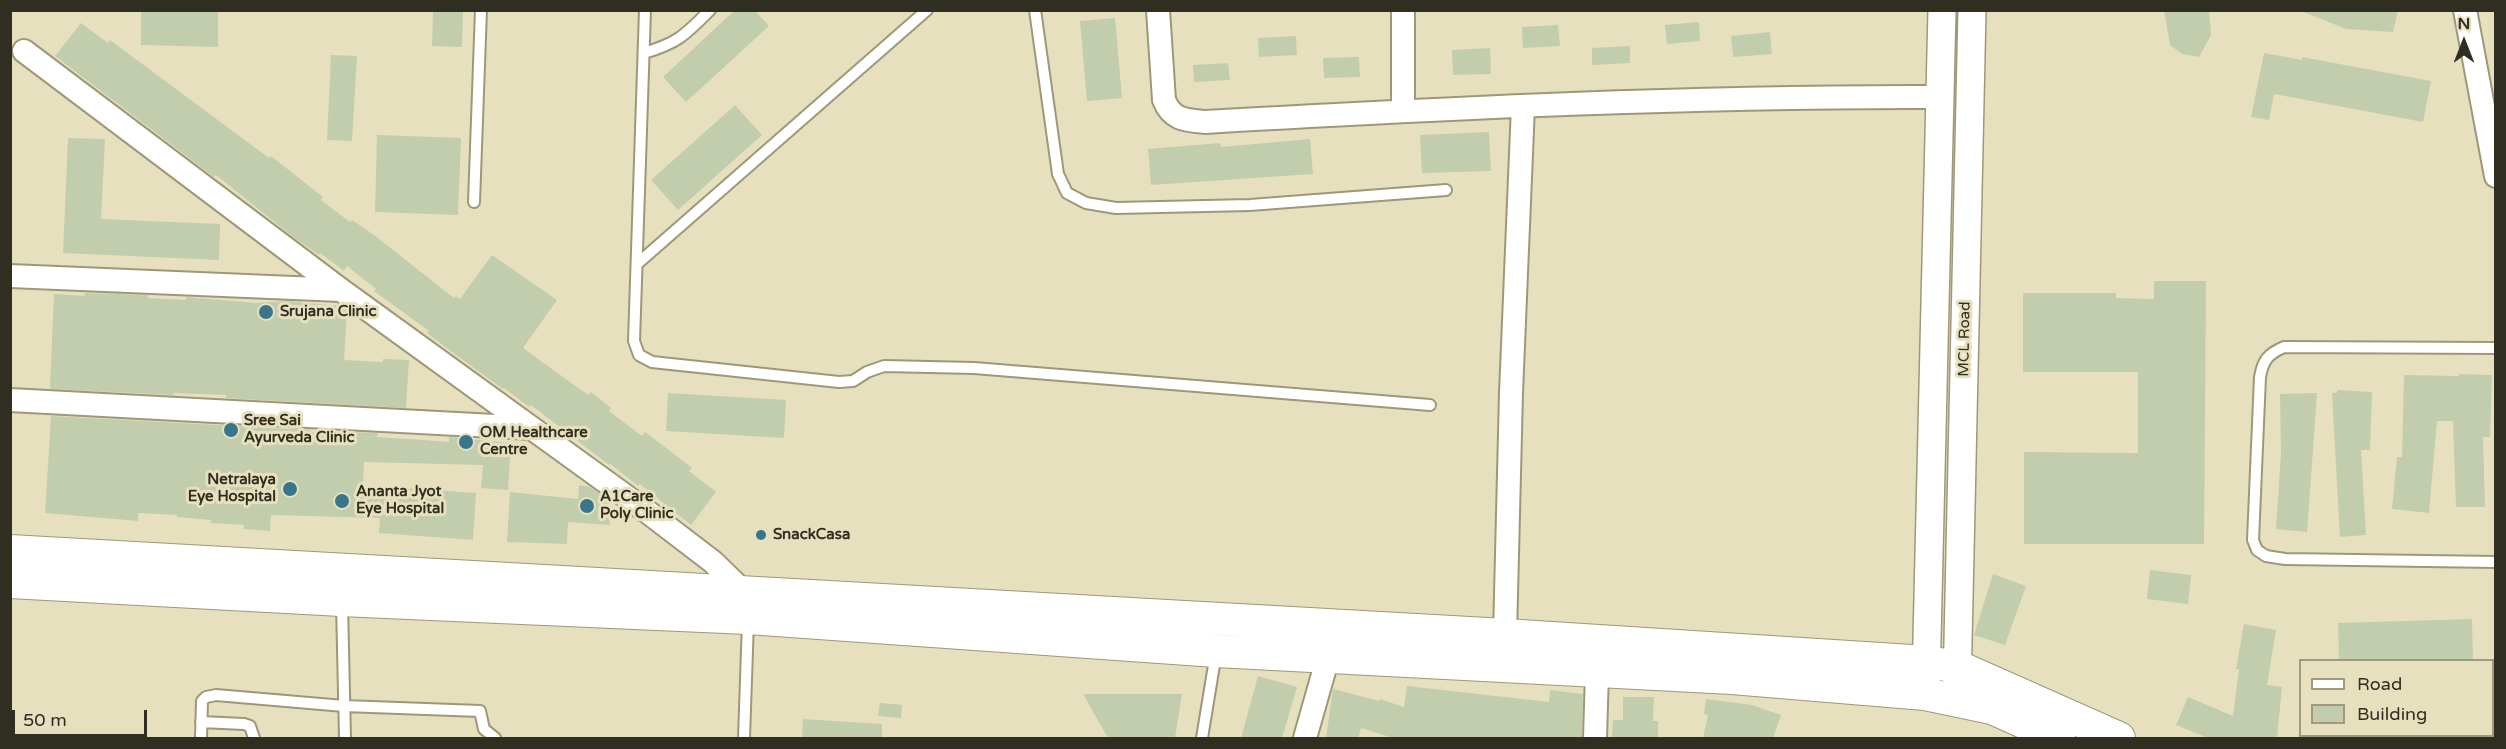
<!DOCTYPE html>
<style>
body{margin:0}
#map{position:relative;width:2506px;height:749px;overflow:hidden;background:#e7e0be;font-family:"Varela Round",sans-serif}
canvas{display:block}
.frame{position:absolute;inset:0;border:12px solid #302e20;pointer-events:none}
.legend{position:absolute;left:2299px;top:659px;width:195px;height:78px;box-sizing:border-box;background:#e7e0be;border:2px solid #9e997f;margin:0;padding:8px 10px;list-style:none;font-size:18px;color:#302e20}
.legend li{display:flex;align-items:center;gap:12px;height:30px}
.legend b{width:30px;border:2px solid #9e997f}
.north{position:absolute;left:2434px;top:12px;width:60px;height:60px;-webkit-text-stroke:4px #e7e0be;paint-order:stroke;rotate:0deg;font-size:16px;font-weight:700;line-height:24px;text-align:center;color:#302e20}
.north::after{content:'';display:block;margin:auto;width:21px;height:27px;background:#302e20;clip-path:polygon(50% 0,100% 100%,50% 72%,0 100%)}
.scale{position:absolute;left:12px;top:710px;width:135px;height:27px;box-sizing:border-box;border:3px solid #302e20;border-top:0;padding-left:8px;font-size:18px;line-height:21px;white-space:nowrap;color:#302e20;-webkit-text-stroke:4px #e7e0be;paint-order:stroke}
</style>
<div id="map">
<canvas width="2506" height="749"></canvas>
<div class="frame"></div>
<ul class="legend">
<li><b style="height:8px;background:#fff"></b>Road</li>
<li><b style="height:16px;background:#c2cdad"></b>Building</li>
</ul>
<div class="north">N</div>
<div class="scale">50 m</div>
</div>
<script>
const ctx = document.querySelector('canvas').getContext('2d');
ctx.lineJoin = 'round';
function paint(path, color) { ctx.fillStyle = color; ctx.fill(path, 'evenodd'); }
function strokePath(path, color, width, dash) { ctx.strokeStyle = color; ctx.lineWidth = width; ctx.lineCap = dash ? 'butt' : 'round'; ctx.setLineDash(dash || []); ctx.stroke(path); }
function label(font, color, halo, rows, align = 'center') {
  ctx.font = font + ' "Varela Round",sans-serif'; ctx.lineWidth = 6; ctx.setLineDash([]); ctx.textBaseline = 'middle'; ctx.strokeStyle = halo; ctx.fillStyle = color; for (const [text, x, y, turn = 0] of rows) {
    ctx.save(); ctx.translate(x, y); ctx.rotate((+turn || 0) * Math.PI / 180); ctx.textAlign = isNaN(turn) ? turn : align; if (halo) ctx.strokeText(text, 0, 0); ctx.fillText(text, 0, 0); ctx.restore();
  }
}
paint(new Path2D(`
 M141 10H218V47L141 45Z
 M433 10H463L462 47 432 46Z
 M735 10H754L769 26 686 102 663 77Z
 M2164 10H2209L2211 35 2199 57 2182 54 2170 45Z
 M2398 10 2393 32 2346 29 2301 11Z
 M1115 18 1122 98 1087 101 1080 21Z
 M1699 22 1700 41 1667 44 1665 25Z
 M81 23 108 43 110 40 269 158 271 156 323 197 321 200 350 222 352 220 374 235 454 298 456 296 460 299 492 255 557 300 523 348 588 395 591 392 611 408 609 411 642 436 645 432 665 447 692 468 689 471 716 492 691 525 640 484 638 486 609 463V465L531 405 529 407 504 388 503 389 448 349 427 333 429 331 374 291 376 289 347 266 344 271 320 253 319 255 292 236 216 175 214 177 55 56Z
 M1558 25 1560 46 1523 48 1522 27Z
 M1770 32 1772 54 1733 57 1731 36Z
 M1296 36 1297 55 1259 57 1258 38Z
 M1630 46V63L1592 65V48Z
 M1490 48 1491 74 1453 75 1452 50Z
 M2264 53 2302 60V57L2431 81 2423 122 2274 94 2269 120 2251 117Z
 M331 55 357 56 352 141 327 140Z
 M1359 57 1360 77 1324 78 1323 58Z
 M1228 63 1230 80 1194 82 1193 65Z
 M735 105 762 135 678 210 651 180Z
 M1489 132 1491 171 1422 173 1420 135Z
 M377 135 461 138 458 215 375 212Z
 M68 138 105 139 101 219 220 224 219 260 63 253Z
 M1310 139 1313 174 1151 185 1148 149 1220 143 1221 147Z
 M2154 281H2206L2204 544H2024V452L2138 453V372H2023V293H2116V298L2154 299Z
 M85 293 149 295 148 298 186 300V297L256 303 286 301 340 306 347 311 344 360 383 362V359L409 360 406 408 226 398V395L174 393V395L52 389 50 387 54 294 85 296Z
 M2459 374 2492 375 2490 437H2483L2485 507H2456L2453 421H2437L2429 513 2392 509 2397 457H2402L2404 375 2459 376Z
 M2337 390 2372 392 2370 450H2361L2366 535 2340 537 2332 393H2337Z
 M668 393 786 400 784 438 666 431Z
 M2317 393 2307 532 2276 529 2281 454 2280 394Z
 M51 416 311 430V432L347 434V432L378 433 377 437 423 440 449 442V437L511 443 508 490 481 488 483 465 364 462 363 485 476 493 473 540 379 533 380 518 271 515 270 531 243 529 244 525 211 523V520L177 517V515L138 513V521L45 513Z
 M579 485 590 487 609 501 610 525 568 522 567 544 507 542 510 492 578 499Z
 M2150 570 2191 575 2188 604 2147 599Z
 M1993 574 2026 586 2005 645 1974 635Z
 M2472 619 2473 660H2339L2338 623Z
 M2244 624 2276 630 2267 685 2282 687 2277 738H2208L2176 725 2188 697 2233 716 2239 669H2236Z
 M1258 676 1297 687 1282 738H1241Z
 M1407 686 1549 702 1550 690 1583 694 1582 738H1393L1361 728 1358 738H1326L1333 689 1379 701 1380 699 1404 707Z
 M1083 694H1182L1175 738H1108Z
 M1623 697H1654L1653 721H1658V738H1612L1613 720H1623Z
 M1706 699 1752 705 1781 715 1773 738H1703L1708 715 1704 714Z
 M880 703 902 705 901 718 878 716Z
 M803 719 882 724V738H802Z`), '#c2cdad');
const service = new Path2D(`
 M645 10 634 341 639 355 652 362 839 382 853 381 867 372 884 366 974 368 1430 405
 M1035 10 1058 174 1067 193 1086 203 1116 208 1250 205 1446 190
 M644 53C678 43 685 35 710 10
 M474 202 481 10
 M637 264 927 10
 M2496 348 2284 347C2268 354 2263 360 2260 377L2253 540 2257 550 2266 556 2285 559 2496 562
 M342 604 345 738
 M201 722 244 724 250 726 254 738
 M201 738 202 701 206 697 216 695 344 706 480 711 484 729 495 738
 M744 738 748 621
 M1202 738 1216 653`);
const minor = new Path2D(`
 M1158 10 1164 100C1172 120 1185 120 1205 122 1450 108 1694 96 1940 97
 M1403 10V111
 M2465 10 2496 176
 M24 51 341 290 649 513 713 562 748 596
 M10 276 341 290
 M10 400 531 428
 M1505 635 1511 393 1523 106
 M1305 738 1328 657
 M1595 738 1597 672`);
const tertiary = new Path2D(`
 M1926 681 1942 10
 M1957 687 1972 10`);
const secondary = new Path2D(`
 M10 551 1505 635 1927 662 1959 667 2119 738
 M10 582 341 600 748 618 1216 651 1732 678 1925 694 1992 708 2059 738`);
strokePath(service, '#9e9878', 14);
strokePath(minor, '#9e9878', 26);
strokePath(tertiary, '#9e9878', 30);
strokePath(secondary, '#9e9878', 34);
strokePath(service, '#fff', 10);
strokePath(minor, '#fff', 22);
strokePath(tertiary, '#fff', 27);
strokePath(secondary, '#fff', 32);
for (const [x, y, r, color] of [
 [266,312,8,"#38768c"],
 [231,430,8,"#38768c"],
 [466,442,8,"#38768c"],
 [290,489,8,"#38768c"],
 [342,501,8,"#38768c"],
 [587,506,8,"#38768c"],
 [761,535,6,"#38768c"]
]) { const dot = new Path2D(); dot.arc(x, y, r, 0, 2 * Math.PI); ctx.fillStyle = color; ctx.fill(dot); strokePath(dot, '#e7e0be', 2); }
label('bold 15px', '#302e20', '#e7e0be', [
 ["Srujana Clinic",280,312],
 ["Sree Sai",244,421],
 ["Ayurveda Clinic",244,438],
 ["OM Healthcare",480,433],
 ["Centre",480,450],
 ["Netralaya",276,480,"right"],
 ["Eye Hospital",276,497,"right"],
 ["Ananta Jyot",356,492],
 ["Eye Hospital",356,509],
 ["A1Care",600,497],
 ["Poly Clinic",600,514],
 ["SnackCasa",773,535]
], 'left');
label('15px', '#302e20', '#e7e0be', [
 ["MCL Road",1965,339,-89]
]);
</script>
